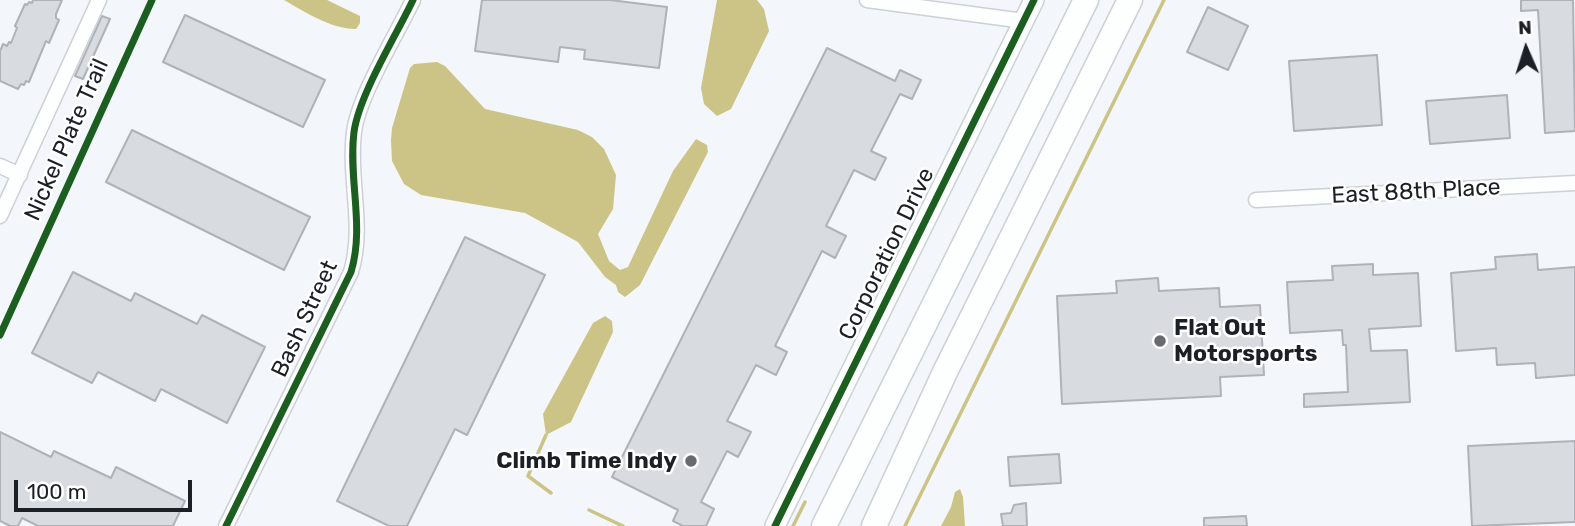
<!DOCTYPE html>
<style>
body{margin:0}
#map{position:relative;width:1575px;height:526px;overflow:hidden;background:#f3f6fa;font-family:Rubik,sans-serif}
canvas{display:block}
.north{position:absolute;left:1491px;top:14px;width:70px;height:70px;-webkit-text-stroke:5px #fff;paint-order:stroke;rotate:357deg;font-size:19px;font-weight:700;line-height:28px;text-align:center;color:#1b2026}
.north::after{content:'';display:block;margin:auto;width:24px;height:32px;background:#1b2026;clip-path:polygon(50% 0,100% 100%,50% 72%,0 100%)}
.scale{position:absolute;left:14px;top:480px;width:178px;height:32px;box-sizing:border-box;border:4px solid #1b2026;border-top:0;padding-left:9px;font-size:21px;line-height:24px;white-space:nowrap;color:#1b2026;-webkit-text-stroke:5px #fff;paint-order:stroke}
</style>
<div id="map">
<canvas width="1575" height="526"></canvas>
<div class="north">N</div>
<div class="scale">100 m</div>
</div>
<script>
const ctx = document.querySelector('canvas').getContext('2d');
ctx.lineJoin = 'round';
function paint(path, color) { ctx.fillStyle = color; ctx.fill(path, 'evenodd'); }
function strokePath(path, color, width, dash) { ctx.strokeStyle = color; ctx.lineWidth = width; ctx.lineCap = dash ? 'butt' : 'round'; ctx.setLineDash(dash || []); ctx.stroke(path); }
function label(font, color, halo, rows, align = 'center') {
  ctx.font = font + ' Rubik,sans-serif'; ctx.lineWidth = 5; ctx.setLineDash([]); ctx.textBaseline = 'middle'; ctx.strokeStyle = halo; ctx.fillStyle = color; for (const [text, x, y, turn = 0] of rows) {
    ctx.save(); ctx.translate(x, y); ctx.rotate((+turn || 0) * Math.PI / 180); ctx.textAlign = isNaN(turn) ? turn : align; if (halo) ctx.strokeText(text, 0, 0); ctx.fillText(text, 0, 0); ctx.restore();
  }
}
paint(new Path2D(`
 M284 0H327L360 16V23L356 29C331 29 305 12 284 0Z
 M717 0H757L764 9 769 31 731 109 717 116 704 104 701 88Z
 M437 62 445 66 485 109 578 130 592 137 604 149 616 175 613 209 598 234 609 261 620 270 628 267 673 171 696 139 707 145 708 152 640 285 625 297 618 292 616 285 605 277 578 242 525 213 421 195 404 184 392 161 391 140 392 128 410 68 414 64Z
 M605 316 612 321 613 332 571 422 546 435 543 414 593 323Z
 M960 489 963 497 965 526H941L951 507 955 492Z`), '#ccc486');
strokePath(new Path2D(`
 M546 435 528 476 551 493
 M589 510 623 526
 M793 526 805 502
 M905 526 1164 0`), '#ccc486', 3.5);
const building = new Path2D(`
 M33 0H62L56 14V18L59 20 49 43 46 41 29 82 26 81 24 85 21 84 18 89 0 81V51L3 44 7 46 9 42 11 43 17 28 15 26 25 4 27 5 29 2 32 3Z
 M482 0H610L667 7 659 68 584 59 585 50 560 47 558 62 475 51Z
 M1521 0H1573L1575 131 1545 133 1538 10 1521 11Z
 M1208 7 1248 26 1228 70 1187 52Z
 M185 15 325 80 303 127 163 62Z
 M102 16 110 19 83 79 75 76Z
 M827 48 895 81 900 70 921 80 912 99 900 94 871 151 886 158 875 180 854 170 826 226 846 236 835 258 822 251 775 346 787 352 776 375 756 365 727 421 751 432 738 457 727 451 701 502 714 509 706 526H683L673 521 678 510 612 477Z
 M1377 55 1382 125 1294 131 1289 61Z
 M1507 95 1510 138 1430 144 1426 101Z
 M132 130 310 217 284 270 106 182Z
 M465 237 545 275 467 435 455 429 407 526H389L337 501Z
 M1537 254 1538 270 1575 267V375L1536 378 1535 363 1497 365 1496 348 1456 351 1451 273 1496 269 1495 257Z
 M1373 264V275L1418 273 1421 326 1369 329 1371 351 1407 350 1410 402 1304 407V394L1348 392 1346 345H1343L1342 330 1290 333 1287 282 1333 280 1332 266Z
 M73 272 131 301 135 293 197 324 202 315 265 347 227 423 161 389 155 401 98 372 92 383 32 353Z
 M1158 278 1159 291 1219 288 1220 307 1260 305 1264 375 1220 377 1221 396 1062 404 1057 296 1117 293 1116 281Z
 M0 432 51 457 54 451 111 478 116 467 185 501 173 526H38L22 518 18 526H10L0 521Z
 M1575 441V522L1472 526 1468 446Z
 M1059 454 1061 483 1010 486 1008 457Z
 M1026 503 1027 526H1003L1001 514 1011 513 1014 505Z
 M1246 516 1247 526H1204V518Z`);
paint(building, '#d8dce1');
strokePath(building, '#afb3b9', 2);
const street = new Path2D(`
 M867 0 1024 21
 M0 166 20 175
 M1256 200 1575 183
 M0 216 99 0
 M226 526 351 272C365 226 348 179 354 132 359 95 396 36 413 0`);
const secondary = new Path2D(`
 M775 526 1034 0`);
const highway = new Path2D(`
 M824 526 1086 0
 M874 526 945 372 1130 0`);
strokePath(street, '#ccd1d5', 17);
strokePath(secondary, '#ccd1d5', 22);
strokePath(highway, '#ccd1d5', 27);
strokePath(street, '#fdfefe', 14);
strokePath(secondary, '#fdfefe', 19);
strokePath(highway, '#fdfefe', 24);
strokePath(new Path2D(`
 M0 335 152 0
 M226 526 351 272C365 226 348 179 354 132 359 95 396 36 413 0
 M775 526 1034 0`), '#1b5e20', 7);
for (const [x, y, r, color] of [
 [1160,341,7,"#676b70"],
 [691,461,7,"#676b70"]
]) { const dot = new Path2D(); dot.arc(x, y, r, 0, 2 * Math.PI); ctx.fillStyle = color; ctx.fill(dot); strokePath(dot, '#fff', 2.5); }
label('23px', '#1b2026', '#fff', [
 ["Nickel Plate Trail",67,140,-66],
 ["East 88th Place",1416,192,-3],
 ["Corporation Drive",887,254,-64],
 ["Bash Street",305,319,-65]
]);
label('bold 23px', '#1b2026', '#fff', [
 ["Flat Out",1174,328],
 ["Motorsports",1174,354],
 ["Climb Time Indy",677,461,"right"]
], 'left');
</script>
